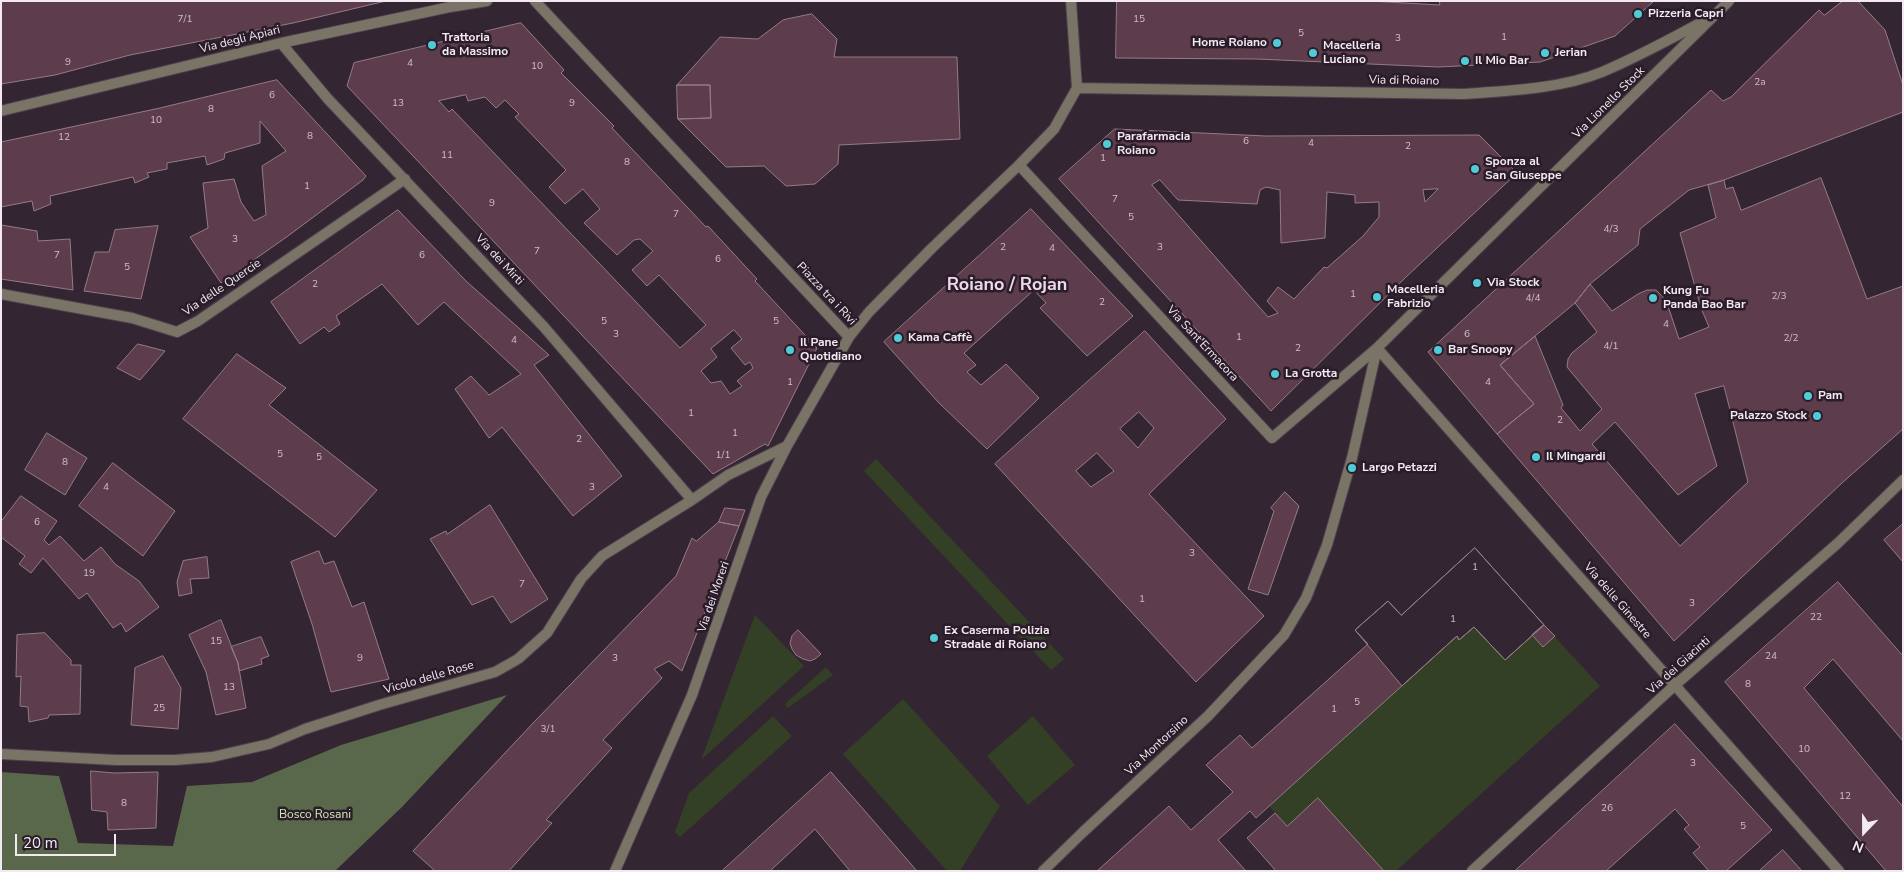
<!DOCTYPE html>
<meta charset="utf-8">
<style>
body{margin:0}
#map{position:relative;width:1904px;height:872px;overflow:hidden;background:#342533;font-family:"Nunito Sans",sans-serif}
canvas{display:block}
.frame{position:absolute;inset:0;border:2px solid #f3e9f2;pointer-events:none}
.north{position:absolute;left:1839px;top:807px;width:50px;height:50px;-webkit-text-stroke:4px #2a1c29;paint-order:stroke;rotate:202deg;font-size:14px;font-weight:700;line-height:20px;text-align:center;color:#f3e9f2}
.north::after{content:'';display:block;margin:auto;width:18px;height:22px;background:#f3e9f2;clip-path:polygon(50% 0,100% 100%,50% 72%,0 100%)}
.scale{position:absolute;left:15px;top:834px;width:101px;height:22px;box-sizing:border-box;border:2px solid #f3e9f2;border-top:0;padding-left:6px;font-size:15px;line-height:18px;white-space:nowrap;color:#f3e9f2;-webkit-text-stroke:4px #2a1c29;paint-order:stroke}
</style>
<div id="map">
<canvas width="1904" height="872"></canvas>
<div class="frame"></div>
<div class="north">N</div>
<div class="scale">20 m</div>
</div>
<script>
const ctx = document.querySelector('canvas').getContext('2d');
ctx.lineJoin = 'round';
function paint(path, color) { ctx.fillStyle = color; ctx.fill(path, 'evenodd'); }
function strokePath(path, color, width, dash) { ctx.strokeStyle = color; ctx.lineWidth = width; ctx.lineCap = dash ? 'butt' : 'round'; ctx.setLineDash(dash || []); ctx.stroke(path); }
function label(font, color, halo, rows, align = 'center') {
  ctx.font = font + ' "Nunito Sans",sans-serif'; ctx.lineWidth = 5; ctx.setLineDash([]); ctx.textBaseline = 'middle'; ctx.strokeStyle = halo; ctx.fillStyle = color; for (const [text, x, y, turn = 0] of rows) {
    ctx.save(); ctx.translate(x, y); ctx.rotate((+turn || 0) * Math.PI / 180); ctx.textAlign = isNaN(turn) ? turn : align; if (halo) ctx.strokeText(text, 0, 0); ctx.fillText(text, 0, 0); ctx.restore();
  }
}
paint(new Path2D(`
 M876 459 1064 659 1051 670 864 471Z
 M755 615 804 666 701 760Z
 M1544 625 1600 686 1396 871H1384L1318 798 1287 826 1269 806 1457 636 1460 639 1474 627 1505 660Z
 M826 667 833 675 788 708 785 704Z
 M903 699 1000 806 960 871H947L843 754Z
 M773 716 792 736 680 837 675 832 689 793Z
 M1033 716 1075 765 1028 805 987 756Z`), '#334026');
paint(new Path2D(`
 M507 695 402 807 335 871H1V772L59 776 78 843 173 846 187 786 252 782 341 745Z`), '#59684a');
const building = new Path2D(`
 M1 1H386L293 23 130 55 55 75 1 84Z
 M1117 1H1370L1440 5 1439 1H1654L1615 36 1540 62 1438 67 1257 59 1116 58Z
 M1843 1H1858L1885 30 1903 85V112L1724 180 1689 190 1640 229 1638 245 1590 284 1575 303 1500 365 1534 404 1497 434 1428 352 1711 90 1723 101 1731 97 1819 10 1824 15Z
 M812 14 837 39 834 57H957L960 139 839 145 838 164 815 184 786 186 764 166 726 167 678 119 711 118 710 85H677L720 37 758 39 783 20Z
 M521 23 564 70 561 73 614 126 612 128 706 227 708 226 757 279 755 281 817 348 768 446 765 444 713 474 347 86 354 63ZM466 95 468 101 485 97 496 108 505 100 519 114 515 117 566 170 549 187 565 204 583 189 600 209 584 223 617 255 634 240 640 239 653 251 632 270 647 286 659 275 706 325 680 348 452 109 449 112 439 101ZM734 330 742 339 731 348 745 365 750 362 753 368 737 381 742 386 730 394 721 381 711 383 701 371 717 357 711 349Z
 M277 80 366 176 363 180 288 236 221 283 190 237 208 228 203 183 234 179 241 202 254 221 266 215 262 166 286 151 260 121V143L225 153 224 159 207 165 205 156 167 163V169L147 173 149 177 135 183 133 177 50 196 51 204 34 211 32 201 1 207V142L160 108Z
 M677 85H710L711 118 678 119Z
 M1115 129 1266 136 1479 135 1517 173 1405 278 1271 411 1059 179ZM1160 180 1178 200 1257 204 1260 190 1266 187 1280 190 1281 243 1325 238 1327 192 1355 195V203L1379 202V217L1363 236 1327 268 1324 267 1294 299 1278 287 1267 301 1278 313 1268 317 1152 185ZM1438 189 1425 202 1423 190Z
 M1821 178 1867 299 1903 286V429L1842 483 1674 641 1497 434 1534 404 1500 365 1535 336 1563 405 1561 408 1580 431 1602 409 1567 367 1568 359 1572 353 1597 332 1575 303 1590 284 1612 311 1638 294 1647 290H1656L1666 300 1679 339 1709 327 1701 308 1680 233 1716 218 1708 185 1724 180 1726 189 1733 187 1741 210ZM1724 386 1748 482 1680 546 1592 444 1615 422 1678 495 1717 466 1695 394Z
 M1031 209 1133 316 1087 356 1040 308 1046 303 1034 290 964 353 976 365 967 372 981 385 1006 364 1039 398 987 449 939 403 884 342Z
 M398 210 466 281 549 355 534 365 622 476 573 516 502 427 489 438 455 389 471 376 489 395 521 374 444 302 418 325 382 284 336 316 340 324 329 332 324 327 300 344 271 302Z
 M1 225 37 231 38 241 70 239 73 290 1 279Z
 M158 226 141 299 84 291 95 252H109L115 230Z
 M1145 331 1226 419 1149 494 1264 616 1196 682 995 464ZM1139 412 1154 428 1138 448 1120 429ZM1097 453 1114 471 1091 487 1076 471Z
 M138 344 165 351 140 380 117 368Z
 M237 354 286 388 269 405 377 490 335 537 183 419Z
 M47 433 87 458 65 495 25 470Z
 M113 463 175 511 143 556 79 506Z
 M1285 492 1299 506 1268 595 1248 589 1274 511 1271 508Z
 M21 496 57 521 44 540 49 545 60 536 84 561 101 547 115 564 139 581 159 607 126 632 121 623 113 628 87 593 79 599 43 558 31 573 19 564 25 556 1 537V522Z
 M490 505 548 599 511 623 493 596 472 605 430 539 446 531 447 534Z
 M725 508 745 510 739 526 719 522Z
 M719 522 739 526 682 671 669 661 654 669 662 678 603 740 612 748 546 820 552 823 509 871H435L413 851 535 721 676 576 692 538 696 541Z
 M1903 524V562L1884 540Z
 M1475 548 1544 625 1505 660 1474 627 1459 640 1457 636 1256 818 1250 811 1218 840 1246 871H1097L1169 806 1191 830 1233 792 1206 765 1240 735 1252 748 1368 644 1355 630 1388 601 1401 615Z
 M1475 548 1544 625 1505 660 1474 627 1459 640 1457 636 1402 686 1355 630 1388 601 1401 615Z
 M319 551 324 564 334 561 352 607 364 602 389 679 331 692 312 624 291 562Z
 M207 557 209 578 190 579 192 593 179 596 177 582 183 561Z
 M1838 582 1903 656V741L1833 659 1804 688 1903 807V871H1886L1725 682Z
 M221 620 238 663 246 708 216 715 206 672 189 635Z
 M1544 625 1555 636 1543 647 1532 635Z
 M798 630 821 654 815 659 810 661 803 659 796 655 792 649 790 643 792 636Z
 M45 633 71 660V665H81L80 714 49 715 48 718 29 722 28 707 20 706 21 676 16 677 17 635Z
 M261 637 269 656 261 659 262 664 239 671 238 663 231 647Z
 M163 656 181 688 178 729 131 725 135 668Z
 M1675 724 1772 830 1726 871H1709L1693 853 1700 847 1684 829 1689 825 1675 809 1606 871H1515Z
 M91 771 114 773 158 772 156 828 108 830 107 812 92 810Z
 M831 772 917 871H850L815 829 770 871H722Z
 M1318 798 1384 871H1276L1247 838 1275 813 1287 826Z
 M1783 850 1802 871H1759L1771 860Z`);
paint(building, '#5d3d4c');
strokePath(building, '#947c87', 1);
const minor = new Path2D(`
 M535 1 849 337
 M281 43 328 99 544 327 692 500
 M1077 88 1462 94C1506 91 1561 89 1602 72 1638 57 1672 38 1706 20
 M1 111 281 43 450 7 487 1
 M1019 165 1272 438 1377 348 1729 1
 M1 294 132 318 177 332 198 321 405 179
 M1377 348 1839 871
 M1 754 116 760H175L212 757 269 744 305 729 379 705 495 672 518 659 547 633 581 579 602 556 692 500 728 475 787 446
 M615 871 692 695 761 497 787 446 849 337 869 312 933 247 1019 165 1054 129 1077 88 1071 1
 M1043 871 1082 833 1208 716 1284 635 1306 598 1327 545 1352 458 1377 348
 M1472 871 1674 686 1838 543 1903 480`);
strokePath(minor, '#4f404e', 12);
strokePath(minor, '#797466', 10);
for (const [x, y, r, color] of [
 [1638,14,5,"#52cbd8"],
 [1277,43,5,"#52cbd8"],
 [432,45,5,"#52cbd8"],
 [1313,53,5,"#52cbd8"],
 [1545,53,5,"#52cbd8"],
 [1465,61,5,"#52cbd8"],
 [1107,144,5,"#52cbd8"],
 [1475,169,5,"#52cbd8"],
 [1477,283,5,"#52cbd8"],
 [1377,297,5,"#52cbd8"],
 [1653,298,5,"#52cbd8"],
 [898,338,5,"#52cbd8"],
 [790,350,5,"#52cbd8"],
 [1438,350,5,"#52cbd8"],
 [1275,374,5,"#52cbd8"],
 [1808,396,5,"#52cbd8"],
 [1817,416,5,"#52cbd8"],
 [1536,457,5,"#52cbd8"],
 [1352,468,5,"#52cbd8"],
 [934,638,5,"#52cbd8"]
]) { const dot = new Path2D(); dot.arc(x, y, r, 0, 2 * Math.PI); ctx.fillStyle = color; ctx.fill(dot); strokePath(dot, '#2a1c29', 2); }
label('10px', '#cebec8', null, [
 ["7/1",185,20],
 ["15",1139,20],
 ["5",1301,34],
 ["1",1504,38],
 ["3",1398,39],
 ["9",68,63],
 ["4",410,64],
 ["10",537,67],
 ["2a",1760,83],
 ["6",272,96],
 ["13",398,104],
 ["9",572,104],
 ["8",211,110],
 ["10",156,121],
 ["8",310,137],
 ["12",64,138],
 ["6",1246,142],
 ["4",1311,144],
 ["2",1408,147],
 ["11",447,156],
 ["1",1103,159],
 ["8",627,163],
 ["1",307,187],
 ["7",1115,200],
 ["9",492,204],
 ["7",676,215],
 ["5",1131,218],
 ["4/3",1611,230],
 ["3",235,240],
 ["2",1003,248],
 ["3",1160,248],
 ["4",1052,249],
 ["7",537,252],
 ["7",57,256],
 ["6",422,256],
 ["6",718,260],
 ["5",127,268],
 ["2",315,285],
 ["1",1353,295],
 ["2/3",1779,297],
 ["4/4",1533,299],
 ["2",1102,303],
 ["5",604,322],
 ["5",776,322],
 ["4",1666,325],
 ["3",616,335],
 ["6",1467,335],
 ["1",1239,338],
 ["2/2",1791,339],
 ["4",514,341],
 ["4/1",1611,347],
 ["2",1298,349],
 ["1",790,383],
 ["4",1488,383],
 ["1",691,414],
 ["2",1560,421],
 ["1",735,434],
 ["2",579,440],
 ["5",280,455],
 ["1/1",723,456],
 ["5",319,458],
 ["8",65,463],
 ["4",106,488],
 ["3",592,488],
 ["6",37,523],
 ["3",1192,554],
 ["1",1475,568],
 ["19",89,574],
 ["7",522,585],
 ["1",1142,600],
 ["3",1692,604],
 ["22",1816,618],
 ["1",1453,620],
 ["15",216,642],
 ["24",1771,657],
 ["9",360,659],
 ["3",615,659],
 ["8",1748,685],
 ["13",229,688],
 ["5",1357,703],
 ["25",159,709],
 ["1",1334,710],
 ["3/1",548,730],
 ["10",1804,750],
 ["3",1693,764],
 ["12",1845,797],
 ["8",124,804],
 ["26",1607,809],
 ["5",1743,827]
]);
label('bold 12px', '#f3e9f2', '#2a1c29', [
 ["Pizzeria Capri",1648,14],
 ["Trattoria",442,38],
 ["da Massimo",442,52],
 ["Home Roiano",1267,43,"right"],
 ["Macelleria",1323,46],
 ["Luciano",1323,60],
 ["Jerian",1555,53],
 ["Il Mio Bar",1475,61],
 ["Parafarmacia",1117,137],
 ["Roiano",1117,151],
 ["Sponza al",1485,162],
 ["San Giuseppe",1485,176],
 ["Via Stock",1487,283],
 ["Macelleria",1387,290],
 ["Fabrizio",1387,304],
 ["Kung Fu",1663,291],
 ["Panda Bao Bar",1663,305],
 ["Kama Caffè",908,338],
 ["Il Pane",800,343],
 ["Quotidiano",800,357],
 ["Bar Snoopy",1448,350],
 ["La Grotta",1285,374],
 ["Pam",1818,396],
 ["Palazzo Stock",1807,416,"right"],
 ["Il Mingardi",1546,457],
 ["Largo Petazzi",1362,468],
 ["Ex Caserma Polizia",944,631],
 ["Stradale di Roiano",944,645]
], 'left');
label('12px', '#f3e9f2', '#2a1c29', [
 ["Via degli Apiari",240,40,-14],
 ["Via di Roiano",1404,81,1],
 ["Via Lionello Stock",1609,103,-45],
 ["Via dei Mirti",499,260,47],
 ["Via delle Quercie",222,288,-34],
 ["Piazza tra i Rivi",826,294,47],
 ["Via Sant'Ermacora",1202,344,47],
 ["Via dei Moreri",714,597,-71],
 ["Via delle Ginestre",1617,601,49],
 ["Via dei Giacinti",1679,666,-42],
 ["Vicolo delle Rose",429,678,-16],
 ["Via Montorsino",1157,746,-43]
]);
label('12px', '#d1edb5', '#2a1c29', [
 ["Bosco Rosani",315,815]
]);
label('bold 18px', '#edd9ec', '#2a1c29', [
 ["Roiano / Rojan",1007,286]
]);
</script>
